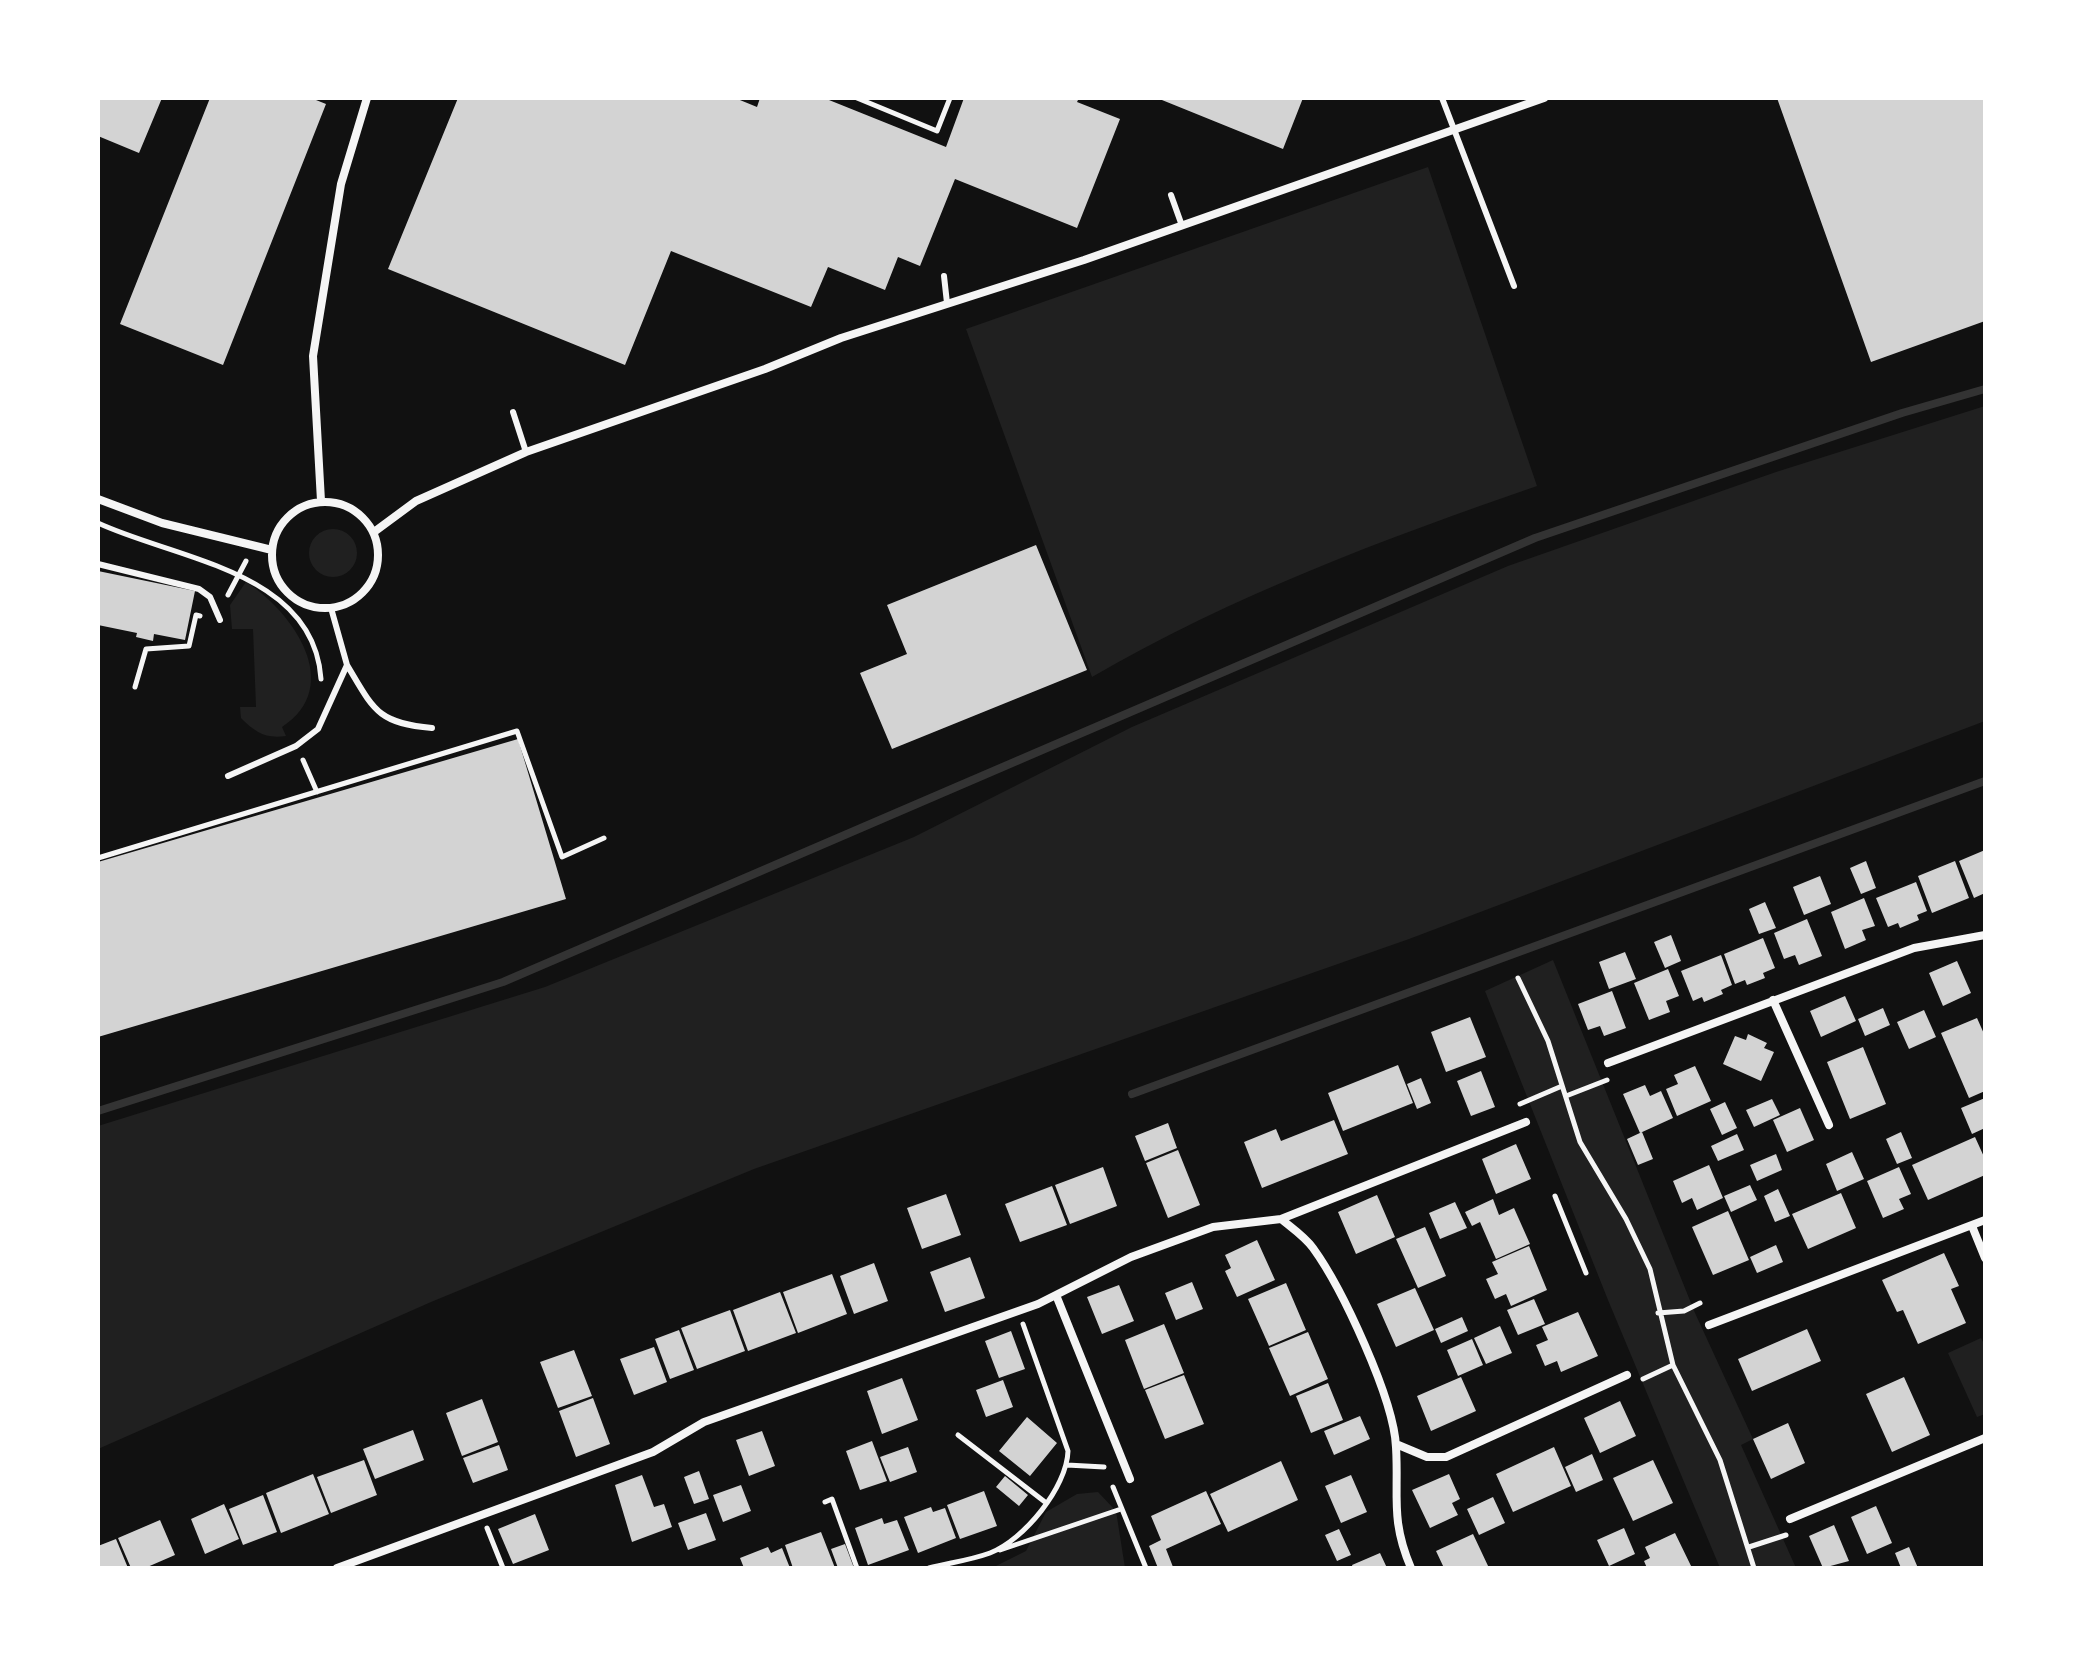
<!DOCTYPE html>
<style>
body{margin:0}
#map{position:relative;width:2083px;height:1666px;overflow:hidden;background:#111;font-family:Rubik,sans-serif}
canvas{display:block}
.frame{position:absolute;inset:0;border:100px solid #fff;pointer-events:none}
</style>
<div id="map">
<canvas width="2083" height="1666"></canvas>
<div class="frame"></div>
</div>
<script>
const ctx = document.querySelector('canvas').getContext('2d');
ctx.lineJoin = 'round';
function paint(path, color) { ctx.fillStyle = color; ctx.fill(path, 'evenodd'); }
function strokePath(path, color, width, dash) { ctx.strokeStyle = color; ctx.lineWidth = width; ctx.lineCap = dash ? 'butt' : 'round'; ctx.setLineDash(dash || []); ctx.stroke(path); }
paint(new Path2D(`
 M1428 167 1537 486C1384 539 1233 595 1092 677L966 329Z
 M1985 406V721L1409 939 754 1169 431 1302 98 1449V1126L545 987 914 837 1132 727 1508 566 1776 472Z
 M309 553a24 24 0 1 1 48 0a24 24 0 1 1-48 0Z
 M246 582C293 612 345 686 282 727L286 736C265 739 255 732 241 718L240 707H256L253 629H232L230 605Z
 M1553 960 1695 1313 1753 1439 1741 1445 1796 1568H1720L1608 1300 1485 991Z
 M1981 1338 1985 1346V1414L1977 1417 1948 1353Z
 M1098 1492 1116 1511 1125 1568H992L1026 1551 1046 1512 1077 1494Z`), '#202020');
strokePath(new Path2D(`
 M1132 1094 1985 781
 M98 1111 503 982 1535 538 1902 413 1985 389`), '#333', 8);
paint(new Path2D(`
 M98 98H162L139 153 98 136Z
 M210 98H311L326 104 223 365 120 324Z
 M458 98H735L757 107 760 98H824L946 147 964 98H1079L1077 102 1120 119 1077 228 955 179 920 266 898 257 885 290 828 267 811 307 671 251 625 365 388 269Z
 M1157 98H1303L1283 149Z
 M1777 98H1985V321L1871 362Z
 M1036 545 1087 670 892 749 860 673 907 654 887 605Z
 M98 571 195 591 185 640 154 634 153 641 136 637 137 633 98 625Z
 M518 739 566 899 98 1037V862Z
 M1985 850V893L1974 898 1959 861Z
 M1866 861 1876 888 1861 894 1850 868Z
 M1955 861 1969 898 1932 913 1918 876Z
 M1820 876 1831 904 1804 915 1793 887Z
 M1916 882 1927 911 1917 915 1919 920 1900 928 1898 923 1888 927 1876 898Z
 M1864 898 1875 926 1862 930 1866 940 1845 949 1831 912Z
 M1765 902 1776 928 1759 934 1749 909Z
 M1807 919 1822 956 1799 965 1795 955 1784 959 1774 933Z
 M1671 935 1681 961 1665 968 1654 942Z
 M1763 938 1775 968 1763 973 1765 978 1747 985 1745 980 1735 984 1724 954Z
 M1625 952 1636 979 1609 989 1599 962Z
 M1721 955 1732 985 1721 990 1723 994 1704 1002 1702 997 1693 1001 1681 971Z
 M1957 961 1971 993 1943 1006 1929 973Z
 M1668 969 1679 996 1666 1001 1670 1012 1649 1020 1634 983Z
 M1612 991 1626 1028 1604 1036 1600 1026 1588 1030 1578 1004Z
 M1845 996 1856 1021 1821 1037 1810 1011Z
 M1883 1008 1890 1025 1865 1036 1858 1019Z
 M1924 1010 1936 1037 1909 1049 1897 1022Z
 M1470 1017 1486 1057 1446 1072 1431 1032Z
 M1977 1018 1985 1036V1091L1969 1098 1941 1033Z
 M1748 1034 1767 1043 1764 1048 1774 1052 1761 1081 1723 1064 1735 1036 1746 1040Z
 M1863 1047 1886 1104 1850 1119 1827 1062Z
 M1398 1065 1413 1103 1343 1131 1328 1093Z
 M1695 1066 1711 1101 1677 1116 1666 1089 1678 1084 1674 1075Z
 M1481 1071 1495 1107 1471 1116 1457 1081Z
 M1421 1078 1431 1103 1417 1109 1407 1084Z
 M1645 1085 1650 1096 1661 1091 1673 1118 1640 1133 1623 1094Z
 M1985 1098V1128L1972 1134 1961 1108Z
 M1772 1099 1780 1115 1754 1127 1746 1110Z
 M1725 1102 1737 1128 1722 1135 1710 1109Z
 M1800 1108 1814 1140 1787 1152 1773 1120Z
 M1334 1120 1348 1154 1262 1188 1244 1142 1276 1129 1281 1141Z
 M1168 1123 1177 1148 1145 1161 1135 1136Z
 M1642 1132 1653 1159 1638 1165 1627 1139Z
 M1901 1132 1912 1158 1897 1164 1886 1139Z
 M1737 1134 1744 1150 1718 1161 1711 1146Z
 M1975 1137 1985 1159V1175L1928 1200 1912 1165Z
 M1516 1144 1531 1179 1496 1194 1482 1159Z
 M1178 1150 1200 1205 1168 1218 1146 1163Z
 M1852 1152 1864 1179 1837 1191 1826 1164Z
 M1776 1154 1782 1170 1757 1181 1750 1165Z
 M1709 1165 1723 1198 1697 1210 1692 1198 1682 1203 1673 1181Z
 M1103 1167 1117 1206 1070 1224 1055 1185Z
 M1899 1167 1911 1194 1899 1199 1904 1209 1883 1218 1867 1181Z
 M1750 1185 1757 1200 1731 1212 1724 1196Z
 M1052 1186 1067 1225 1020 1242 1005 1204Z
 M1778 1189 1790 1216 1775 1222 1764 1196Z
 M1841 1193 1856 1228 1808 1249 1792 1214Z
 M946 1194 961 1235 922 1249 907 1208Z
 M1377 1195 1395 1237 1356 1254 1338 1212Z
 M1493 1199 1499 1215 1514 1208 1530 1244 1496 1259 1480 1222 1472 1226 1465 1212Z
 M1455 1202 1467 1228 1440 1239 1429 1213Z
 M1728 1211 1749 1260 1713 1275 1692 1227Z
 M1425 1227 1446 1276 1418 1288 1396 1239Z
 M1257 1240 1275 1280 1237 1297 1225 1271 1231 1268 1225 1255Z
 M1776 1245 1783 1262 1757 1273 1750 1257Z
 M1529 1246 1547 1290 1511 1306 1506 1294 1495 1299 1486 1279 1498 1274 1492 1262Z
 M1944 1253 1959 1286 1951 1289 1966 1323 1918 1344 1903 1310 1897 1312 1882 1280Z
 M970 1257 985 1298 945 1312 930 1272Z
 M874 1263 888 1301 854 1314 840 1276Z
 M832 1274 847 1314 798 1333 783 1292Z
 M1192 1282 1203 1309 1176 1320 1165 1293Z
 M1286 1283 1306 1330 1269 1346 1248 1299Z
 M1119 1285 1134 1321 1102 1334 1087 1297Z
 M1415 1288 1434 1330 1396 1347 1377 1304Z
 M780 1292 796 1333 748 1351 733 1310Z
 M1534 1299 1545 1324 1518 1335 1507 1310Z
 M730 1310 745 1351 697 1369 681 1328Z
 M1578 1312 1598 1356 1561 1372 1557 1361 1545 1366 1536 1345 1548 1340 1542 1327Z
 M1462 1317 1468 1331 1441 1343 1435 1329Z
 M1164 1324 1184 1373 1144 1389 1125 1340Z
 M1500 1326 1512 1353 1486 1364 1474 1338Z
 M1807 1329 1821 1361 1752 1391 1738 1359Z
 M679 1330 694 1370 670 1379 655 1339Z
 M1011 1331 1025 1369 999 1378 985 1341Z
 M1308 1332 1328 1379 1290 1396 1269 1348Z
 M1472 1339 1483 1365 1458 1376 1447 1350Z
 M654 1347 667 1382 634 1395 620 1359Z
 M574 1350 592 1396 558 1408 540 1362Z
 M1184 1375 1204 1424 1165 1439 1145 1390Z
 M1461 1377 1476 1411 1431 1431 1417 1396Z
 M1904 1377 1930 1435 1892 1452 1866 1394Z
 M902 1378 918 1420 882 1434 867 1391Z
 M1003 1380 1013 1407 986 1417 976 1390Z
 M1328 1383 1343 1420 1311 1433 1296 1396Z
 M593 1398 610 1444 576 1457 559 1411Z
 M482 1399 498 1442 462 1456 446 1413Z
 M1620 1401 1636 1436 1600 1453 1584 1418Z
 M1360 1416 1370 1439 1334 1455 1324 1431Z
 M1027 1417 1057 1443 1030 1476 999 1451Z
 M1788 1423 1805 1463 1771 1479 1753 1439Z
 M413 1430 424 1460 375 1479 363 1449Z
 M762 1431 775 1466 749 1476 736 1440Z
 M872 1441 887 1481 860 1490 846 1451Z
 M499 1445 508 1470 473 1483 463 1458Z
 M908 1447 917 1472 890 1482 880 1457Z
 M1554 1447 1571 1486 1513 1512 1496 1474Z
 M1592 1454 1603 1480 1576 1492 1565 1467Z
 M364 1460 377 1495 331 1513 317 1477Z
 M1653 1460 1673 1503 1633 1521 1613 1478Z
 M1281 1461 1298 1500 1228 1532 1210 1494Z
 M699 1471 709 1499 694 1504 684 1477Z
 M313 1474 329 1514 281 1533 266 1493Z
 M1449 1474 1460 1499 1452 1503 1458 1515 1430 1528 1412 1490Z
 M642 1475 654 1507 664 1504 672 1527 632 1542 615 1485Z
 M1351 1475 1367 1512 1341 1523 1325 1486Z
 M1005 1476 1028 1495 1019 1506 996 1487Z
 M741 1485 751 1511 723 1522 713 1495Z
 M984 1491 997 1526 960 1539 947 1505Z
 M1206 1491 1221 1524 1166 1549 1173 1567 1158 1568 1149 1546 1161 1540 1151 1516Z
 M263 1495 277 1532 243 1545 229 1509Z
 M1493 1497 1505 1523 1479 1535 1467 1509Z
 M224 1504 239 1539 205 1554 191 1519Z
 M1876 1506 1892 1543 1867 1554 1851 1517Z
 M931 1507 933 1512 945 1508 956 1538 918 1553 904 1517Z
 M706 1513 716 1540 688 1550 678 1523Z
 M535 1514 549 1550 513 1564 498 1529Z
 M882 1518 884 1524 897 1520 909 1550 868 1565 855 1528Z
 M160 1520 175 1555 145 1568H131L118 1538Z
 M1834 1525 1849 1561 1823 1568 1809 1536Z
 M1624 1528 1635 1554 1609 1566 1597 1540Z
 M1339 1529 1351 1555 1337 1561 1325 1535Z
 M821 1532 835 1568H793L785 1545Z
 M1675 1533 1692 1568H1647L1644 1561 1650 1558 1645 1547Z
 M1473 1534 1489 1568H1444L1436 1551Z
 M116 1539 128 1568H98V1546Z
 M845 1544 854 1568H838L831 1549Z
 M768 1547 771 1553 782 1548 790 1568H744L740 1558Z
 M1909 1547 1918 1568H1901L1895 1553Z
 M1380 1553 1387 1568H1353L1352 1565Z`), '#d3d3d3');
strokePath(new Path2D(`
 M857 98 937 131 950 98
 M98 523C175 559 314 571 321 679
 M228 595 246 561
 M135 687 146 649 189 646 196 615 200 616
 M303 760 317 792
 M98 858 517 731 562 857 604 838
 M1518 978 1548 1041 1580 1142 1626 1219 1650 1269 1673 1365 1720 1460 1754 1568
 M1566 1096 1607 1080
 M1520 1104 1562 1086
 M1555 1196 1586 1273
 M1658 1313 1684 1311 1700 1303
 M1643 1379 1673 1365
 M958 1435 1045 1502
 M1067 1465 1104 1467
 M1113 1487 1146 1568
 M825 1502 832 1499 857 1568
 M487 1528 503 1568
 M1749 1547 1786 1535
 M1000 1550 1121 1509
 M929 1568C949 1563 971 1560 990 1553 1024 1540 1067 1487 1068 1451L1023 1324`), '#f5f5f5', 5);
strokePath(new Path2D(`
 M1442 98 1514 286
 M1171 195 1181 223
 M944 276 947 303
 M513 412 526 452
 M98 564 199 589 210 597 220 620
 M347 665C374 710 377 723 432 728
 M228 776 296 746 318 729 347 665 331 608`), '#f5f5f5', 6);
strokePath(new Path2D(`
 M98 499 162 523 272 550
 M321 501 313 356 341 184 367 98
 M272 555a53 53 0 1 1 106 0a53 53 0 1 1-106 0Z
 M374 532 416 501 526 452 765 369 841 338 1084 260 1544 98
 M1773 1000 1829 1125
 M1608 1063 1914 948 1985 935
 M1281 1219 1526 1122
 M1972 1226 1985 1258
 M1056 1295 1130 1479
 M1709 1325 1985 1220
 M1396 1444 1427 1457H1446L1627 1375
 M1790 1519 1985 1438
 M337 1568 653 1452 704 1422 1038 1304 1131 1257 1213 1227 1281 1219C1292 1228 1305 1237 1313 1248 1342 1288 1394 1399 1396 1447 1399 1496 1390 1519 1411 1568`), '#f5f5f5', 8);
</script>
